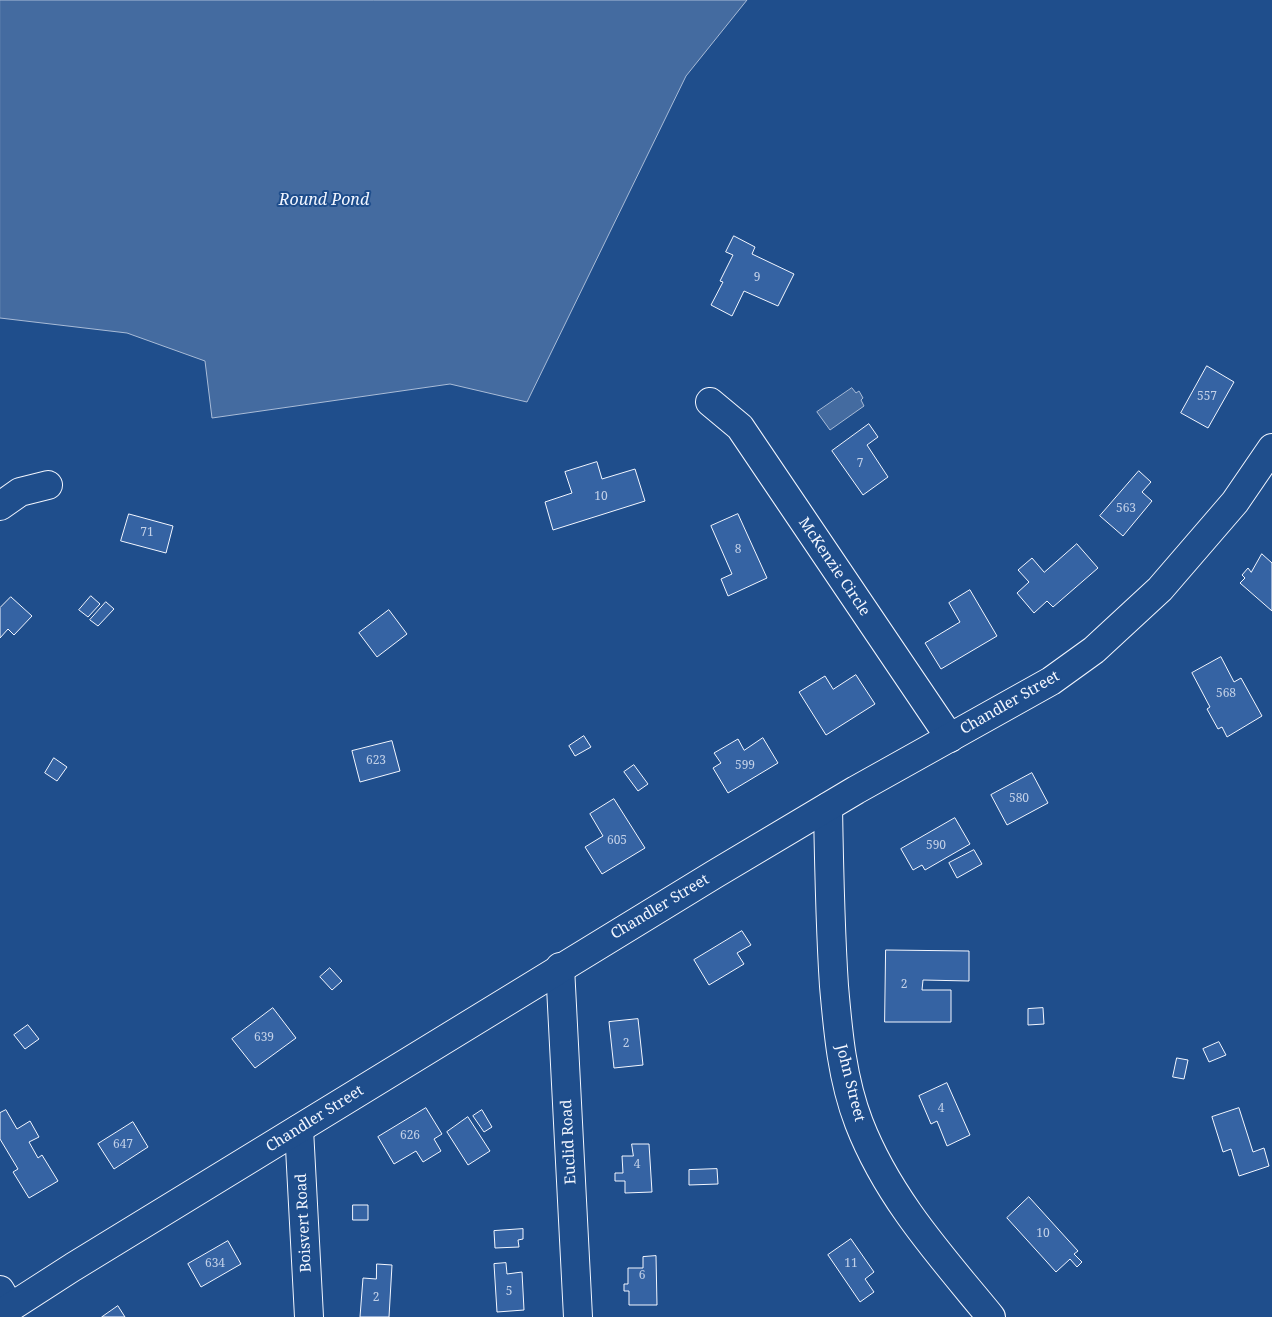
<!DOCTYPE html>
<style>
body{margin:0}
canvas{display:block;background:#1f4e8c}
</style>
<canvas width="1272" height="1317"></canvas>
<script>
const ctx = document.querySelector('canvas').getContext('2d');
ctx.lineJoin = 'round';
function paint(path, color) { ctx.fillStyle = color; ctx.fill(path, 'evenodd'); }
function strokePath(path, color, width, dash) { ctx.strokeStyle = color; ctx.lineWidth = width; ctx.lineCap = dash ? 'butt' : 'round'; ctx.setLineDash(dash || []); ctx.stroke(path); }
function label(font, color, halo, rows, align = 'center') {
  ctx.font = font + ' "Noto Serif",serif'; ctx.lineWidth = 4; ctx.setLineDash([]); ctx.textBaseline = 'middle'; ctx.strokeStyle = halo; ctx.fillStyle = color; for (const [text, x, y, turn = 0] of rows) {
    ctx.save(); ctx.translate(x, y); ctx.rotate((+turn || 0) * Math.PI / 180); ctx.textAlign = isNaN(turn) ? turn : align; if (halo) ctx.strokeText(text, 0, 0); ctx.fillText(text, 0, 0); ctx.restore();
  }
}
const water = new Path2D(`
 M0 0H747L686 76 527 402 450 384 212 418 205 361 127 333 0 318Z
 M852 388 856 393 859 391 863 398 861 400 864 406 830 430 817 412Z`);
paint(water, '#446ba0');
strokePath(water, '#a8bbd7', 1);
const building = new Path2D(`
 M734 236 755 247 752 254 794 274 778 306 744 291 732 316 711 305 723 282 720 281 733 255 726 252Z
 M1207 366 1234 382 1208 428 1181 413Z
 M869 424 878 437 867 445 888 477 863 495 832 451Z
 M597 462 602 479 635 469 645 501 553 530 545 502 572 493 565 472Z
 M1139 471 1151 482 1142 492 1152 501 1123 536 1100 516Z
 M129 514 173 526 166 553 121 541Z
 M738 514 767 578 728 596 721 579 732 574 711 526Z
 M1077 544 1098 568 1053 607 1047 601 1034 613 1017 593 1029 582 1018 570 1032 558 1044 572Z
 M1262 554 1272 563V611L1240 583 1245 578 1242 575 1248 568 1251 572Z
 M970 590 997 636 941 669 925 643 960 622 949 603Z
 M91 596 100 604 88 617 79 610Z
 M11 597 32 616 14 635 8 629 0 638V608Z
 M106 602 114 609 98 626 90 620Z
 M389 610 407 634 377 657 359 633Z
 M1221 657 1234 682 1241 678 1262 716 1227 737 1222 727 1218 729 1207 709 1210 707 1192 673Z
 M856 675 875 704 826 735 799 692 825 676 833 689Z
 M584 736 591 747 575 756 569 746Z
 M763 738 778 763 728 793 713 768 721 763 714 753 738 739 744 750Z
 M392 741 400 771 360 782 352 751Z
 M54 758 67 767 57 781 45 773Z
 M634 765 648 784 638 791 624 772Z
 M1032 773 1048 803 1007 825 991 795Z
 M614 799 645 848 602 874 585 847 603 836 590 814Z
 M955 818 970 844 925 870 922 865 913 870 901 849Z
 M974 850 982 864 957 878 949 863Z
 M742 931 751 945 737 953 744 964 709 985 694 960Z
 M886 950 969 951V981L923 980 922 990H951V1022H885Z
 M330 968 342 981 332 990 320 977Z
 M273 1008 296 1038 255 1068 232 1039Z
 M1043 1008 1044 1024 1028 1025V1009Z
 M638 1019 643 1065 614 1068 609 1022Z
 M28 1025 39 1039 25 1049 14 1035Z
 M1219 1042 1226 1055 1209 1062 1203 1049Z
 M1177 1058 1188 1060 1184 1079 1173 1077Z
 M947 1083 970 1135 947 1146 937 1121 931 1124 919 1096Z
 M426 1108 442 1134 434 1139 441 1151 423 1162 416 1151 394 1164 378 1137Z
 M1239 1108 1253 1152 1264 1148 1269 1166 1239 1176 1231 1149 1223 1152 1212 1117Z
 M6 1110 17 1129 30 1121 39 1137 29 1142 38 1158 42 1155 58 1181 29 1198 13 1172 18 1169 0 1139V1113Z
 M482 1110 492 1127 484 1132 473 1116Z
 M468 1117 490 1151 468 1165 447 1132Z
 M133 1122 148 1147 114 1169 98 1144Z
 M632 1144H649L652 1192 625 1193V1181H615V1173H623L622 1156H633Z
 M717 1169 718 1184 689 1185V1170Z
 M1029 1197 1078 1251 1074 1254 1082 1262 1077 1267 1070 1259 1056 1272 1007 1218Z
 M353 1205H368V1220H353Z
 M523 1229V1239L518 1240 519 1247 495 1248 494 1231Z
 M851 1239 874 1272 865 1279 874 1292 860 1302 828 1255Z
 M228 1241 241 1264 201 1287 188 1264Z
 M656 1256 657 1305H629V1291H624V1284H628V1268H643V1257Z
 M506 1263 507 1274 522 1272 524 1310 497 1312 494 1264Z
 M377 1264 392 1265 389 1317H360L363 1278 376 1279Z
 M118 1306 125 1317H102Z`);
paint(building, '#3563a3');
strokePath(building, '#f2f6ff', 1);
const minor = new Path2D(`
 M710 402 740 427 950 738
 M0 506 20 492 48 485
 M828 807C829 867 830 926 834 986 838 1032 842 1079 859 1123 888 1198 941 1256 991 1317
 M560 967 578 1317
 M299 1129 309 1317
 M0 1290 10 1307`);
const major = new Path2D(`
 M0 1314 73 1267 715 874 856 790 1051 681 1094 650 1160 589 1235 502 1272 448`);
strokePath(minor, '#f2f6ff', 30);
strokePath(major, '#f2f6ff', 30);
strokePath(minor, '#1f4e8c', 28);
strokePath(major, '#1f4e8c', 28);
label('12px', '#c3d1e8', null, [
 ["9",757,278],
 ["557",1207,397],
 ["7",860,464],
 ["10",601,497],
 ["563",1126,509],
 ["71",147,533],
 ["8",738,550],
 ["568",1226,694],
 ["623",376,761],
 ["599",745,766],
 ["580",1019,799],
 ["605",617,841],
 ["590",936,846],
 ["2",904,985],
 ["639",264,1038],
 ["2",626,1044],
 ["4",941,1109],
 ["626",410,1136],
 ["647",123,1145],
 ["4",637,1165],
 ["10",1043,1234],
 ["634",215,1264],
 ["11",851,1264],
 ["6",642,1276],
 ["5",509,1292],
 ["2",376,1298]
]);
label('15px', '#f2f6ff', '#1f4e8c', [
 ["McKenzie Circle",834,567,56],
 ["Chandler Street",1010,703,-30],
 ["Chandler Street",660,907,-31],
 ["John Street",850,1083,76],
 ["Chandler Street",315,1119,-32],
 ["Euclid Road",569,1142,-93],
 ["Boisvert Road",304,1223,-93]
]);
label('italic 16px', '#f2f6ff', '#1f4e8c', [
 ["Round Pond",324,200]
]);
</script>
